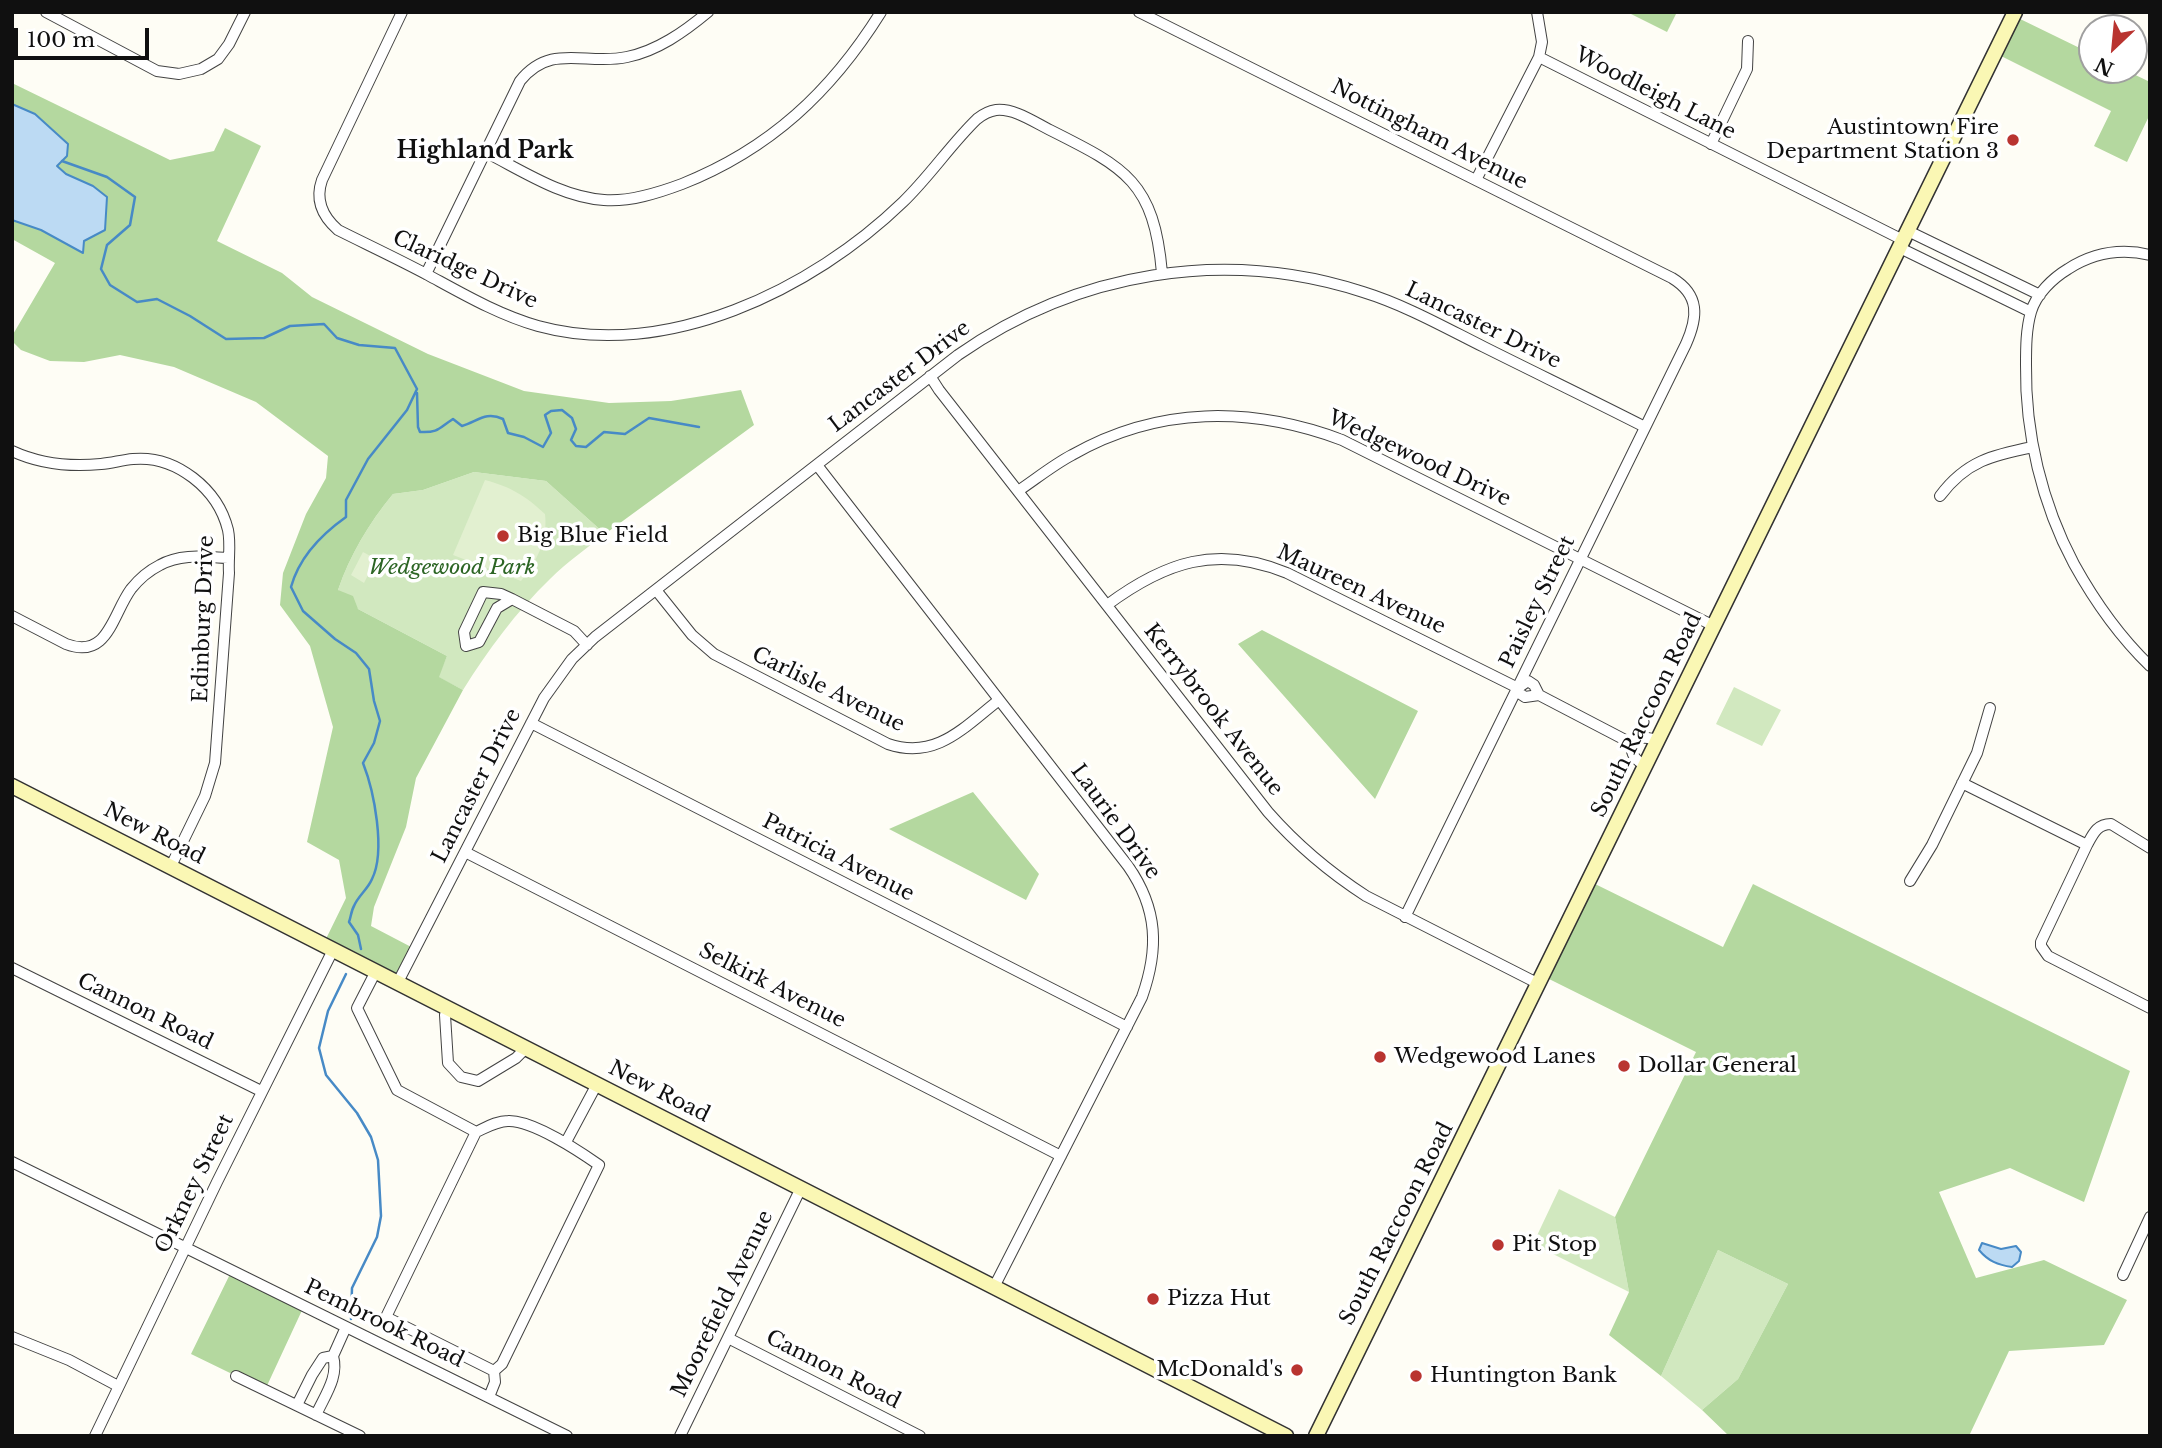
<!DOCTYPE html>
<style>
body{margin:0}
#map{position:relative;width:2162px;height:1448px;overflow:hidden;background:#fefdf5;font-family:"Libre Baskerville",serif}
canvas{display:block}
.frame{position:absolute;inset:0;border:14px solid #101010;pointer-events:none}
.north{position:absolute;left:2078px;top:14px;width:70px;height:70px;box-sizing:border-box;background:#fff;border:2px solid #9f9f9f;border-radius:50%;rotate:206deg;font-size:19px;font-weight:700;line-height:28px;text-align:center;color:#101010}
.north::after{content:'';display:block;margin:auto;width:24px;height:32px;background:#b93430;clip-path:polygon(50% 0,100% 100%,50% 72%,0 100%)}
.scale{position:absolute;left:14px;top:28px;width:135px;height:32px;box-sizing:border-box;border:4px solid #101010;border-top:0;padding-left:9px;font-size:21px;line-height:24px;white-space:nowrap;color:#101010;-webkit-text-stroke:5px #fff;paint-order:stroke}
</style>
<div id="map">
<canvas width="2162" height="1448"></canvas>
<div class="frame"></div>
<div class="north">N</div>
<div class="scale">100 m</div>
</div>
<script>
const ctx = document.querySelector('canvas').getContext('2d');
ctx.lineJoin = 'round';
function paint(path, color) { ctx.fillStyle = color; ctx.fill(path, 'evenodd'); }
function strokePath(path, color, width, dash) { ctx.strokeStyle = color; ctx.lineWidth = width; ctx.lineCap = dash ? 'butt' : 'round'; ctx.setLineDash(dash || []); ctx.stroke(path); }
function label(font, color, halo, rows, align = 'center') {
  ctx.font = font + ' "Libre Baskerville",serif'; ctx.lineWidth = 7; ctx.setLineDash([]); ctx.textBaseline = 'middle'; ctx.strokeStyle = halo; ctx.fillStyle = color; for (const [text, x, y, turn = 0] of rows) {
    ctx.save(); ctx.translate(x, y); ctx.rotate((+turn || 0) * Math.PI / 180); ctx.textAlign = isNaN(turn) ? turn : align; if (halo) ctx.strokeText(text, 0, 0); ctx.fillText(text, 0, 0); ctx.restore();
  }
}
paint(new Path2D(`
 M474 472 546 481 605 534C587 548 567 562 550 579 516 612 488 650 463 690L438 677 447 656 358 609 338 590C350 555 369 523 393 494L423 490Z
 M1734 687 1781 710 1762 746 1716 724Z
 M1559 1189 1615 1217 1629 1292 1533 1244Z
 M1718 1250 1788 1284 1738 1379 1702 1410 1661 1376Z`), '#d1e8bf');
paint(new Path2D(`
 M1627 12H1677L1667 32Z
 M2014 16 2092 54V70H2125L2150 82V114L2127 162 2094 146 2111 111 1995 53Z
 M12 83 170 160 214 151 225 128 261 146 217 241 282 273 312 297 428 354 524 391 609 403 671 401 741 390 754 425 605 534 546 481 474 472 423 490 393 494C369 523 350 555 338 590L353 596 358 609 447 656 439 677 463 690 416 778 406 827 374 907 371 926 415 949 398 982 323 945 346 898 339 860 307 842 333 727 310 646 280 605 283 573 306 514 326 478 328 456 256 402 174 367 120 355 84 362 50 361 21 350 12 341V336L55 263 12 239V220L41 230 83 253V241L66 174 57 166 67 156 35 114 12 104Z
 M1262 630 1418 711 1375 799 1238 644Z
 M973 792 1039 874 1026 900 889 829Z
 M1589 881 1723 947 1753 884 2130 1071 2084 1202 2010 1168 1939 1192 1976 1278 2044 1260 2127 1300 2104 1345 2009 1351 1969 1436H1729L1702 1410 1738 1379 1788 1284 1718 1250 1661 1376 1609 1335 1629 1292 1615 1217 1696 1052 1543 976Z
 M232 1270 304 1306 265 1390 191 1354Z`), '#b4d89f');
paint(new Path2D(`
 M485 480C511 487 526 496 545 514 548 540 537 561 521 581L453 555Z
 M363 552 376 559 364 583 351 575Z`), '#e2f0d0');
const water = new Path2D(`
 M12 104 35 114 68 144 67 156 57 166 66 174 93 186 107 197 105 230 84 241 83 253 41 230 12 220Z
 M1982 1243 2001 1249 2016 1246 2021 1252 2019 1261 2012 1267C1998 1265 1988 1261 1979 1250Z`);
paint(water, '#bcdaf3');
strokePath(water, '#478ac6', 2);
strokePath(new Path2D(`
 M62 161 107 177 135 197 130 225 107 245 101 269 110 285 137 302 157 299 190 316 226 339 264 338 290 326 324 324 337 338 359 345 395 348 417 389 407 410 368 459 346 500V517C322 534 299 558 291 587L303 611 335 639 356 653 369 669 374 701 380 721 374 743 363 763C374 791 386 851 372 879 368 889 358 896 354 906 351 911 351 917 349 922L358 935 361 949
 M417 393 418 427 420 432C439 433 439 428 453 419L462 426C478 421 486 411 503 419L508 433 524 437 543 447 551 433 545 415 551 411 562 410 572 418 576 429 571 440 576 446 586 447 604 432 625 434 649 418 699 427
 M346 974 328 1011 319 1048 326 1075 357 1113 371 1137 378 1160 381 1216 377 1237 352 1288 351 1319`), '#478ac6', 2.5);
const street = new Path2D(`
 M46 12 157 71 179 74 201 69 218 59 229 44 245 12
 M402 12 322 180C315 200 322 216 338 230 368 245 398 259 428 275 463 294 499 315 538 326 666 361 812 290 903 202 930 176 951 144 977 119 982 115 989 111 996 110 1014 108 1034 122 1050 130 1126 168 1154 182 1162 273
 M1139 12 1672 278C1700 295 1698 317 1686 344L1405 917
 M1539 57 1903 240
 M1711 144 1747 69 1748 41
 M485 152C523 171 561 197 604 200 630 202 658 193 682 184 770 149 831 92 881 12
 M1476 180 1539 57 1542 42 1537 12
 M1908 231 2040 295
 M1900 248 2031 312
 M2150 255C2121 248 2093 253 2068 269 2053 278 2036 294 2031 312 2026 329 2026 348 2026 365 2025 433 2042 504 2074 564 2095 602 2119 636 2150 666
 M426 274 520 81C551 42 586 66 627 57 657 51 684 32 708 12
 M930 376 939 390 1268 812C1297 845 1329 872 1366 896L1539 984
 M12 451C40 464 71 467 101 464 112 463 122 460 133 459 176 455 218 489 228 530 231 544 228 559 229 573L215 763 205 796 171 866
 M817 465 1128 866C1158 909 1159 949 1142 997L994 1287
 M1018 491C1036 479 1053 465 1072 455 1158 406 1251 406 1342 440L1714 626
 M1940 496C1966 461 1993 455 2033 447
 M656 590 692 635 714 654 888 744C936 760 963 728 999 700
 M483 592 501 594 512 599 497 608 479 642 466 646 464 632Z
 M512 599 574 631 587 645
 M1107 605C1165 562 1217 544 1287 573L1518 688 1519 693 1525 697 1539 695 1631 743C1640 736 1648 737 1658 741
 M12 616 66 644C108 660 112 615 131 589 139 579 148 571 160 565 181 553 206 557 228 558
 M1518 688 1528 681 1534 685 1539 695
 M531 723 1127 1027
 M1631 743C1631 755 1635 760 1646 766
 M1962 783 2087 845
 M2150 848 2111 824C2097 824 2093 834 2087 845L2041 942V946L2048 956 2150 1008
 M465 852 1061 1156
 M1910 881 1932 845 1977 753 1990 708
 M12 968 261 1091
 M376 971 357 1008 397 1090 476 1132C487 1127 497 1121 508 1121 532 1120 579 1151 599 1165L502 1364 494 1371 386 1317 476 1132
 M398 982 544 698 572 659 595 637 958 355C1077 272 1224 247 1363 292 1405 305 1444 327 1484 347 1538 374 1592 400 1645 427
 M447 1008 445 1015 448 1063 461 1077 478 1081 516 1058 526 1048
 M566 1142 597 1084
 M12 1162 567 1436
 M2123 1275 2150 1217
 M12 1337 69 1360 118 1386
 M728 1338 920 1436
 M236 1376 360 1436
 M489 1397 495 1382 494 1371
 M297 1405 312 1375 323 1358 333 1356
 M316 1415C325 1395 339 1377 333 1356L346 1327
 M95 1436 217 1182 333 950
 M680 1436 801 1188`);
const secondary = new Path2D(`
 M12 786 1286 1436
 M1316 1436 2015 12`);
strokePath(street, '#434343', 12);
strokePath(secondary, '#323232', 17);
strokePath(street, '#fff', 10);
strokePath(secondary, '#faf7b4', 14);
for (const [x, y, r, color] of [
 [2013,140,7,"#b93430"],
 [503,536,7,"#b93430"],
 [1380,1057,7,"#b93430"],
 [1624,1066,7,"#b93430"],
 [1498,1245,7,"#b93430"],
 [1153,1299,7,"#b93430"],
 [1297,1370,7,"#b93430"],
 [1416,1376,7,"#b93430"]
]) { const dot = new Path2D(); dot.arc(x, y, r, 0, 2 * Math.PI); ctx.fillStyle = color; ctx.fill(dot); strokePath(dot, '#fff', 2.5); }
label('21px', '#101010', '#fff', [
 ["Woodleigh Lane",1655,94,27],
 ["Nottingham Avenue",1429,135,27],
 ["Claridge Drive",465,270,25],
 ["Lancaster Drive",1483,326,26],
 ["Lancaster Drive",900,377,-37],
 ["Wedgewood Drive",1419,459,25],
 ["Maureen Avenue",1361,590,25],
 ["Paisley Street",1538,602,-64],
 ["Edinburg Drive",204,619,-88],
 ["Carlisle Avenue",828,690,26],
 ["Kerrybrook Avenue",1213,710,52],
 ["South Raccoon Road",1647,715,-64],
 ["Lancaster Drive",477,786,-63],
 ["Laurie Drive",1115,822,54],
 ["New Road",154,834,27],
 ["Patricia Avenue",838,858,27],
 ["Selkirk Avenue",772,986,27],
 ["Cannon Road",145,1012,26],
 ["New Road",659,1092,27],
 ["Orkney Street",195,1184,-64],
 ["South Raccoon Road",1397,1224,-63],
 ["Moorefield Avenue",723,1304,-64],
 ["Pembrook Road",384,1324,26],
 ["Cannon Road",833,1370,27]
]);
label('21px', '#101010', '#fff', [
 ["Austintown Fire",1999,128,"right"],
 ["Department Station 3",1999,152,"right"],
 ["Big Blue Field",517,536],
 ["Wedgewood Lanes",1394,1057],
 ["Dollar General",1638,1066],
 ["Pit Stop",1512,1245],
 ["Pizza Hut",1167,1299],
 ["McDonald's",1283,1370,"right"],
 ["Huntington Bank",1430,1376]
], 'left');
label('italic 21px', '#2c6524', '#fff', [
 ["Wedgewood Park",452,568]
]);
label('bold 23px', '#101010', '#fff', [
 ["Highland Park",485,152]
]);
</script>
